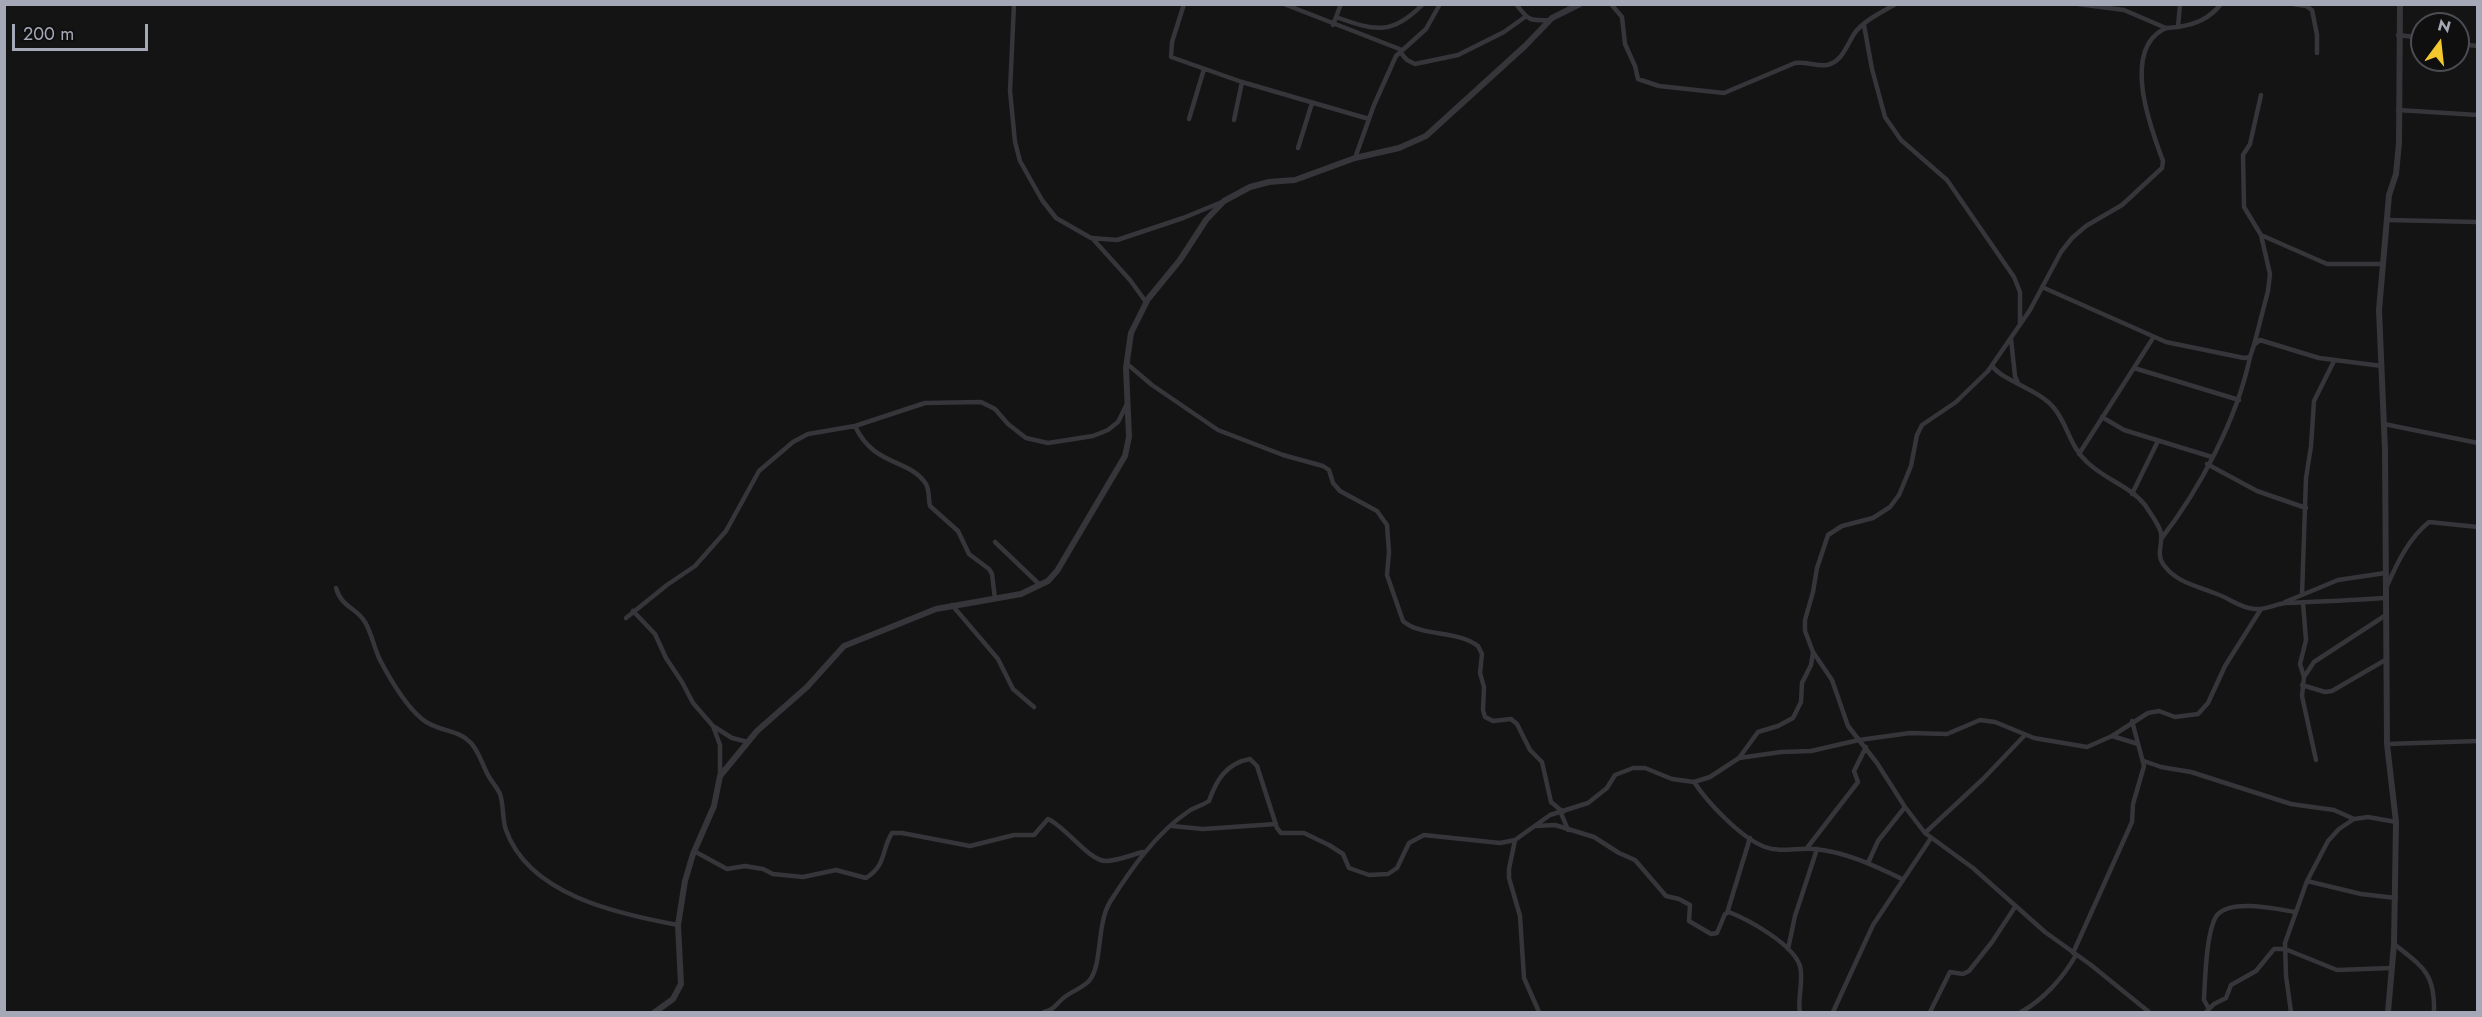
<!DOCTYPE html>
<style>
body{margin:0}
#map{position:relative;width:2482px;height:1017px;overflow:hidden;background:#141415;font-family:Jost,sans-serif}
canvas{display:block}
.frame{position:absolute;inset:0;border:6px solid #a5a8b6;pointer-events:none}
.north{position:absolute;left:2410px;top:12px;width:60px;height:60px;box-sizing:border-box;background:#0f0f10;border:2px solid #4b4c52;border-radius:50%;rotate:15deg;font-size:16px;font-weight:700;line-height:24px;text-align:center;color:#a5a8b6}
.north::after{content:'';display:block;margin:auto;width:21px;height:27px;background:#f4c92d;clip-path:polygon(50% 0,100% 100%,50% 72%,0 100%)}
.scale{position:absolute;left:12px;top:24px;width:136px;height:27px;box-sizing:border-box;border:3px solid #a5a8b6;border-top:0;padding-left:8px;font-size:18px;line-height:21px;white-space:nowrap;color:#a5a8b6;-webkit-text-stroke:4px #0f0f10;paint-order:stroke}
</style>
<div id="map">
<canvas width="2482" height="1017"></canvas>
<div class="frame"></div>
<div class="north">N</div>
<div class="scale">200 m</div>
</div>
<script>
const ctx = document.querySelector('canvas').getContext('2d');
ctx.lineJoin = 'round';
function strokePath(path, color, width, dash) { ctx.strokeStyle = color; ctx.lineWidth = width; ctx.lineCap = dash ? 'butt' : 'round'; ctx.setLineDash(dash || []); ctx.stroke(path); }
strokePath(new Path2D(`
 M1014 4 1010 91 1015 142 1020 161 1042 200 1056 218 1091 238 1117 240 1183 218 1222 202
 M1184 4 1172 42 1171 57 1242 82 1369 119
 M1284 4 1402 50
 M1516 4C1528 20 1529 21 1549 20
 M1611 4 1622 17 1625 44 1635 66 1638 79 1659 86 1724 93 1795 63C1806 61 1817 67 1827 65 1842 62 1847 45 1854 34 1863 21 1882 12 1896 4
 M2078 4 2124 10 2166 28
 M2293 4 2306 6 2312 10 2317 35V53
 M1336 17C1375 31 1392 36 1423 4
 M1333 25 1341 4
 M1864 25 1872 69 1885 117 1901 140 1947 180 2014 277 2020 292V324
 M2178 27 2180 4
 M2398 35 2422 38
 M2458 44 2478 46
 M1400 52 1407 60 1415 64 1458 55 1504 32 1525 17
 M2398 110 2478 115
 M1189 119 1204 69
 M1234 120 1242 82
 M1298 148 1312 103
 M1355 158 1374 105 1396 56 1426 29 1440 4
 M2388 220 2478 222
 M2261 235 2327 264H2382
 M1092 238 1130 280 1146 302
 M2042 287 2166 342 2244 358 2250 357 2254 345 2260 340 2319 358 2382 366
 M2011 339 2015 376 2018 383
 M2254 345 2268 291 2270 274 2261 235 2244 207 2243 155 2250 144 2261 95
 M1126 363 1152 385 1218 430 1283 455 1323 466 1329 470 1333 483 1340 491 1377 511 1387 525 1389 552 1387 575 1403 621C1421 637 1457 630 1478 646L1482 654 1480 673 1484 687 1483 710 1485 717 1493 721 1511 719 1517 724 1530 750 1542 762 1551 802 1563 812
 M1992 365C1998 379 2039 389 2054 408 2068 425 2070 447 2087 462 2104 479 2130 486 2145 505 2150 513 2159 524 2161 533 2163 543 2156 554 2163 564 2176 583 2198 586 2217 594 2231 599 2240 608 2255 609 2266 610 2275 604 2286 603 2319 602 2352 600 2386 598
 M2134 368 2239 400
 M2102 417 2124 430 2212 457
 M2384 424 2478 443
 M855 426C874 467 909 458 926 484 930 492 928 499 930 506L958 531 969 554 989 569 992 574 995 599
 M2079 454 2153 338
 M2207 464 2257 491 2306 508
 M2132 494 2158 441
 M2161 539C2200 489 2237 419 2250 357
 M995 542 1040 585
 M2387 586C2397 563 2409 538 2429 522L2478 527
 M336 588C342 608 356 607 365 622 372 634 374 648 380 660 390 679 405 705 422 719 437 732 457 728 471 743 479 752 482 764 488 775 491 781 497 787 500 794 504 805 502 819 506 830 529 895 618 914 678 925
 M2302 595 2306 478 2311 446 2314 401 2334 361
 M2285 602 2338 580 2385 573
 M2303 603 2306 640 2300 664 2304 677
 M952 605 998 659 1013 689 1034 707
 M633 611 655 634 666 658 682 682 693 703 713 726 720 745V776
 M626 618 667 585 695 566 726 531 759 471 793 442 808 434 855 426 925 403 981 402 995 409 1008 424 1026 438 1048 443 1093 436 1108 430 1118 422 1127 404
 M2302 685 2325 692 2332 691 2387 659
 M713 726 732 738 748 742
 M2112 736 2138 744
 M2387 744 2478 741
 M1739 758 1758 732 1778 726 1793 718 1801 702 1802 683 1811 665 1813 652
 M2316 760 2302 696 2304 677 2314 662 2386 615
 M2144 761 2161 767 2191 772 2291 804 2334 810 2354 819
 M1694 782C1708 803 1741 838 1765 847 1781 853 1799 847 1815 849 1846 852 1875 866 1902 879
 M1561 813 1568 830
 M1172 826 1203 829 1276 824
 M1536 826 1555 825 1594 837 1619 853 1635 860 1666 896 1679 899 1690 905 1689 921 1711 934 1717 933 1725 914 1729 912C1749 920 1793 944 1800 966 1804 980 1797 1001 1800 1012
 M1925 833 1983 779 2025 735
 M1515 840 1509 869V878L1520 916 1524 978 1539 1012
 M1807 848 1858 782 1854 771 1866 747
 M694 851 727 869 745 866 763 869 773 874 803 877 836 870 866 878C887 865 881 850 892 833H902L970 846 1014 835H1034L1048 819C1066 827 1089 861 1106 861 1117 861 1131 855 1143 852
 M1868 863 1878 841 1905 807
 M2307 881 2361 894 2396 898
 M1727 913 1750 838
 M2394 944C2423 967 2435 973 2434 1012
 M1788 949 1795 916 1817 849
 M2073 953 2132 822 2133 804 2144 766 2132 721
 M2209 1009 2204 1000C2205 982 2206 927 2218 914 2233 899 2277 909 2295 912
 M1044 1012C1055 1010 1057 1002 1066 996 1073 991 1082 988 1089 981 1103 965 1096 925 1110 902 1131 869 1156 833 1189 811 1195 807 1203 805 1209 801 1216 781 1226 763 1250 759L1257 766 1277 828 1281 833H1304L1329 845 1343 854 1349 868 1369 875 1388 874 1397 868 1409 843 1424 835 1500 843 1515 840 1550 815 1588 803 1607 788 1615 775 1633 768H1645L1672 779 1694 782 1710 777 1739 758 1781 752 1811 751 1859 740 1910 733 1947 734 1980 720 1995 722 2034 738 2087 747 2112 736 2148 713 2159 711 2175 717 2198 714 2208 703 2225 666 2261 609
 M1833 1012 1873 925 1931 838
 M1930 1012 1950 972 1963 974 1969 971 1992 942 2015 907
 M2021 1012C2043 1000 2063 978 2076 955
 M2149 1012 2091 965 2045 932 1973 868 1925 833 1905 807 1877 763 1848 726 1832 680 1813 652 1805 631V620L1813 592 1817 568 1828 535 1842 526 1873 518 1890 507 1899 495 1911 466 1917 435 1922 425 1956 402 1988 371 2030 310 2061 252 2072 238 2086 226 2122 205 2162 168 2163 161C2151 129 2121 51 2164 29 2168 27 2173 28 2178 27 2196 24 2209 19 2221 4
 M2206 1012 2214 1004 2226 998 2231 985 2256 971 2274 949H2285L2337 970 2391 968
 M2291 1012 2286 976 2285 943 2307 881 2328 841 2339 829 2354 819 2368 817 2396 822`), '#35353a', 4.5);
strokePath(new Path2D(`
 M655 1012 673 999 681 984 678 925 685 881 693 854 714 806 720 776 757 731 807 687 844 646 936 609 1021 594 1048 581 1057 571 1125 456 1129 437 1126 368 1131 333 1148 299 1180 260 1206 220 1224 201 1250 187 1269 182 1295 180 1355 158 1399 148 1426 136 1525 46 1552 18 1580 4
 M2388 1012 2394 944 2396 822 2387 744 2385 450 2379 310 2389 195 2396 174 2399 143 2400 4`), '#35353a', 6);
</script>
